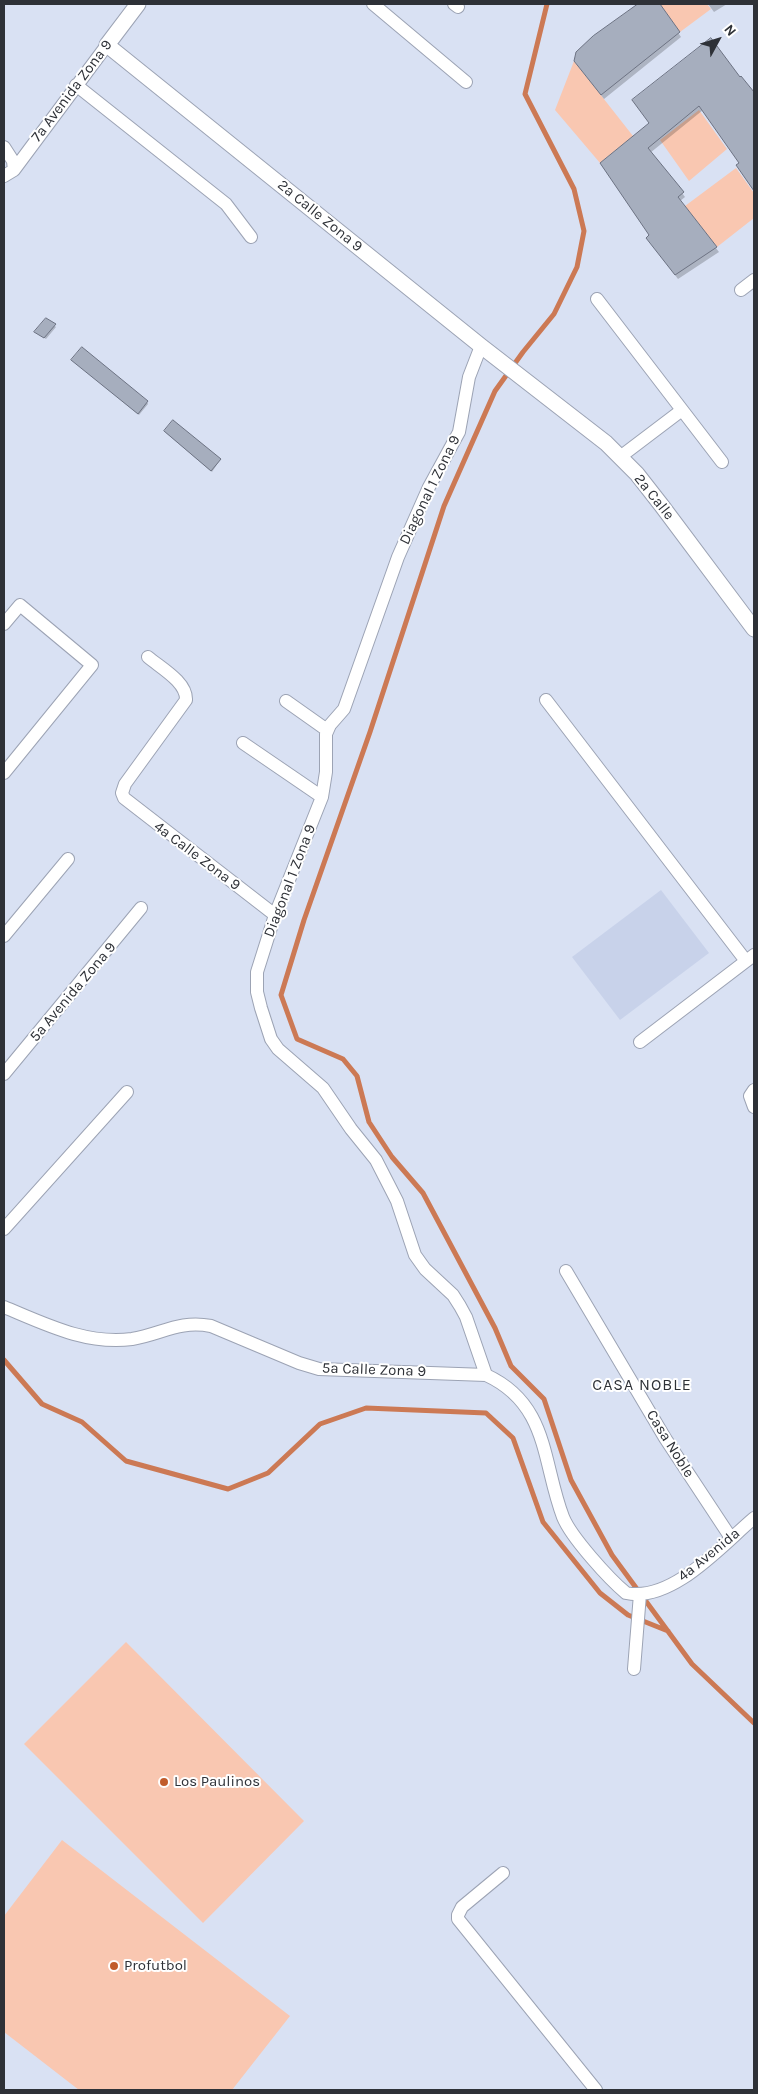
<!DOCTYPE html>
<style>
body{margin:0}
#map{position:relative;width:758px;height:2094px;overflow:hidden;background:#d9e1f3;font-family:Karla,sans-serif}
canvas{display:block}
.frame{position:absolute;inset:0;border:5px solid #2e3137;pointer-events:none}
.north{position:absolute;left:693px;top:15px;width:50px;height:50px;-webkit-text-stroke:4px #fff;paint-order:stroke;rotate:51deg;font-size:14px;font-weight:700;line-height:20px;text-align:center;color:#2e3137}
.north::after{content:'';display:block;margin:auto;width:18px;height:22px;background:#2e3137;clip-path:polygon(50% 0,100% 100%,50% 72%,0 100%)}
</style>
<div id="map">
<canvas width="758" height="2094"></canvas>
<div class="frame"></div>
<div class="north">N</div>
</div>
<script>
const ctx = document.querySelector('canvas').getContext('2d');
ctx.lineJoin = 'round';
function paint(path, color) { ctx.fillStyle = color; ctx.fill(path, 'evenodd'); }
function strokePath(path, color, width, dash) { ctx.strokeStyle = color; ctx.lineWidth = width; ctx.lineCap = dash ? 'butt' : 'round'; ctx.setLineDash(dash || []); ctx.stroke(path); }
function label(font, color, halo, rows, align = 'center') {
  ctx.font = font + ' Karla,sans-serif'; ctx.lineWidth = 4; ctx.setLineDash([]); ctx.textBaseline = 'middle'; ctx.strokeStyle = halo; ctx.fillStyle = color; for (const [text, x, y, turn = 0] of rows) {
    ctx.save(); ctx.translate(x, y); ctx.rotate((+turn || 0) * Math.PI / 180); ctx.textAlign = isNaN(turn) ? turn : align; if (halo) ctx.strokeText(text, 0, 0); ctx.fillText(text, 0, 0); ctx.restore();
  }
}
paint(new Path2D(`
 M661 890 709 953 620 1020 572 957Z`), '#c8d2ea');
paint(new Path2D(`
 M660 4H707L711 9 680 32Z
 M574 61 633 136 600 163 555 110Z
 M699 110 727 149 689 181 660 140Z
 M736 168 754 193V218L717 247 685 206Z
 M126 1642 304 1821 203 1923 24 1744Z
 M62 1840 290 2016 232 2090H79L4 2032V1916Z`), '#f9c7b1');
paint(new Path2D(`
 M638 4H659L681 37 604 99 578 65 594 37Z
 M708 4H727L714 12Z
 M741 78 754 94V190L740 170V163L703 110 650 153 682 193 685 197 680 201 719 252 678 279 651 243 650 236 604 168Z
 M46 319 56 327 46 339 35 332Z
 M74 362 147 402 148 404 139 415Z
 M173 422 220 460 212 472 166 433 165 432Z`), '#0003');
strokePath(new Path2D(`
 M547 4 525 94 574 189 584 231 577 267 554 314 523 352 495 391 444 506 370 732 304 920 281 995 297 1039 343 1059 357 1076 369 1122 392 1157 423 1193 495 1328 511 1366 544 1399 571 1480 612 1555 692 1664 754 1723
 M4 1360 42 1404 82 1422 126 1461 228 1489 268 1473 320 1424 366 1408 486 1413 513 1438 543 1522 600 1593 628 1615 668 1631`), '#cc7954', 5);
const building = new Path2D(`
 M638 4H660L680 32 601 95 574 61 576 52 593 36Z
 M711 38 740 77 741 76 754 92V191L736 165 739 163 699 106 648 148 684 192 678 197 717 247 675 275 646 238 649 235 600 163 649 123 632 100Z
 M46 318 56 324 44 338 34 332Z
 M82 347 148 401 138 414 71 360Z
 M173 420 221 459 211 471 164 431Z`);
paint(building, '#a6aebe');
strokePath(building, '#6c7282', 1);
const minor = new Path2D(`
 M373 4 466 82
 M454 4 458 7
 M76 85 226 204 251 237
 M4 147 13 161 14 170
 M4 176 14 170 107 45
 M741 290 754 280
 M597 299 722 462
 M481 346 469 377 459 432 429 487 398 557 344 709 330 725 326 734V772L322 797 275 915 257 972V992L261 1008 271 1039 278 1049 323 1088 351 1129 376 1160 397 1201 415 1255 425 1269 453 1295 460 1306 466 1317 486 1375
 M620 457 682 410
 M4 624 20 605 92 665 4 773
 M148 657C161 668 187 682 186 700L125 784 122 793 124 798 275 915
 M546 700 746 961
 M286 701 327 730
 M243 743 322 797
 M4 936 68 859
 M640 1042 754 955
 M4 1074 141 908
 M754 1090 750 1096 754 1107
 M4 1229 127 1092
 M566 1271 665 1438 731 1538
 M4 1307C45 1324 86 1345 132 1339 162 1334 179 1320 211 1326L299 1363 319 1369 486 1375C549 1404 542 1462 563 1517 571 1537 609 1579 626 1593 672 1603 722 1545 754 1518
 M634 1669 640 1594
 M503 1873 462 1907 458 1915V1919L596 2090`);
const tertiary = new Path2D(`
 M138 4 107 45 481 346 606 443 637 474 662 506 754 629`);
strokePath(minor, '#9ca3b4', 14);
strokePath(tertiary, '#9ca3b4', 17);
strokePath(minor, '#fff', 12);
strokePath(tertiary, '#fff', 15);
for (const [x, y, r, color] of [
 [164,1782,5,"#c15c2b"],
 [114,1966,5,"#c15c2b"]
]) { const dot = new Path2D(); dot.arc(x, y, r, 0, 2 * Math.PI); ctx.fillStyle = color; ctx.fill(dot); strokePath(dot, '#fff', 2); }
label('15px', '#2e3137', '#fff', [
 ["7a Avenida Zona 9",72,91,-53],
 ["2a Calle Zona 9",320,216,39],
 ["Diagonal 1 Zona 9",430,490,-64],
 ["2a Calle",654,497,51],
 ["4a Calle Zona 9",197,856,37],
 ["Diagonal 1 Zona 9",290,881,-69],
 ["5a Avenida Zona 9",73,992,-50],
 ["5a Calle Zona 9",374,1370,2],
 ["Casa Noble",670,1444,58],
 ["4a Avenida",709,1555,-39]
]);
label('15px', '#2e3137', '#fff', [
 ["Los Paulinos",174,1782],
 ["Profutbol",124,1966]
], 'left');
ctx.letterSpacing = '1px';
label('16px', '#2e3137', '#fff', [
 ["CASA NOBLE",642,1385]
]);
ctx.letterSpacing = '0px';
</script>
